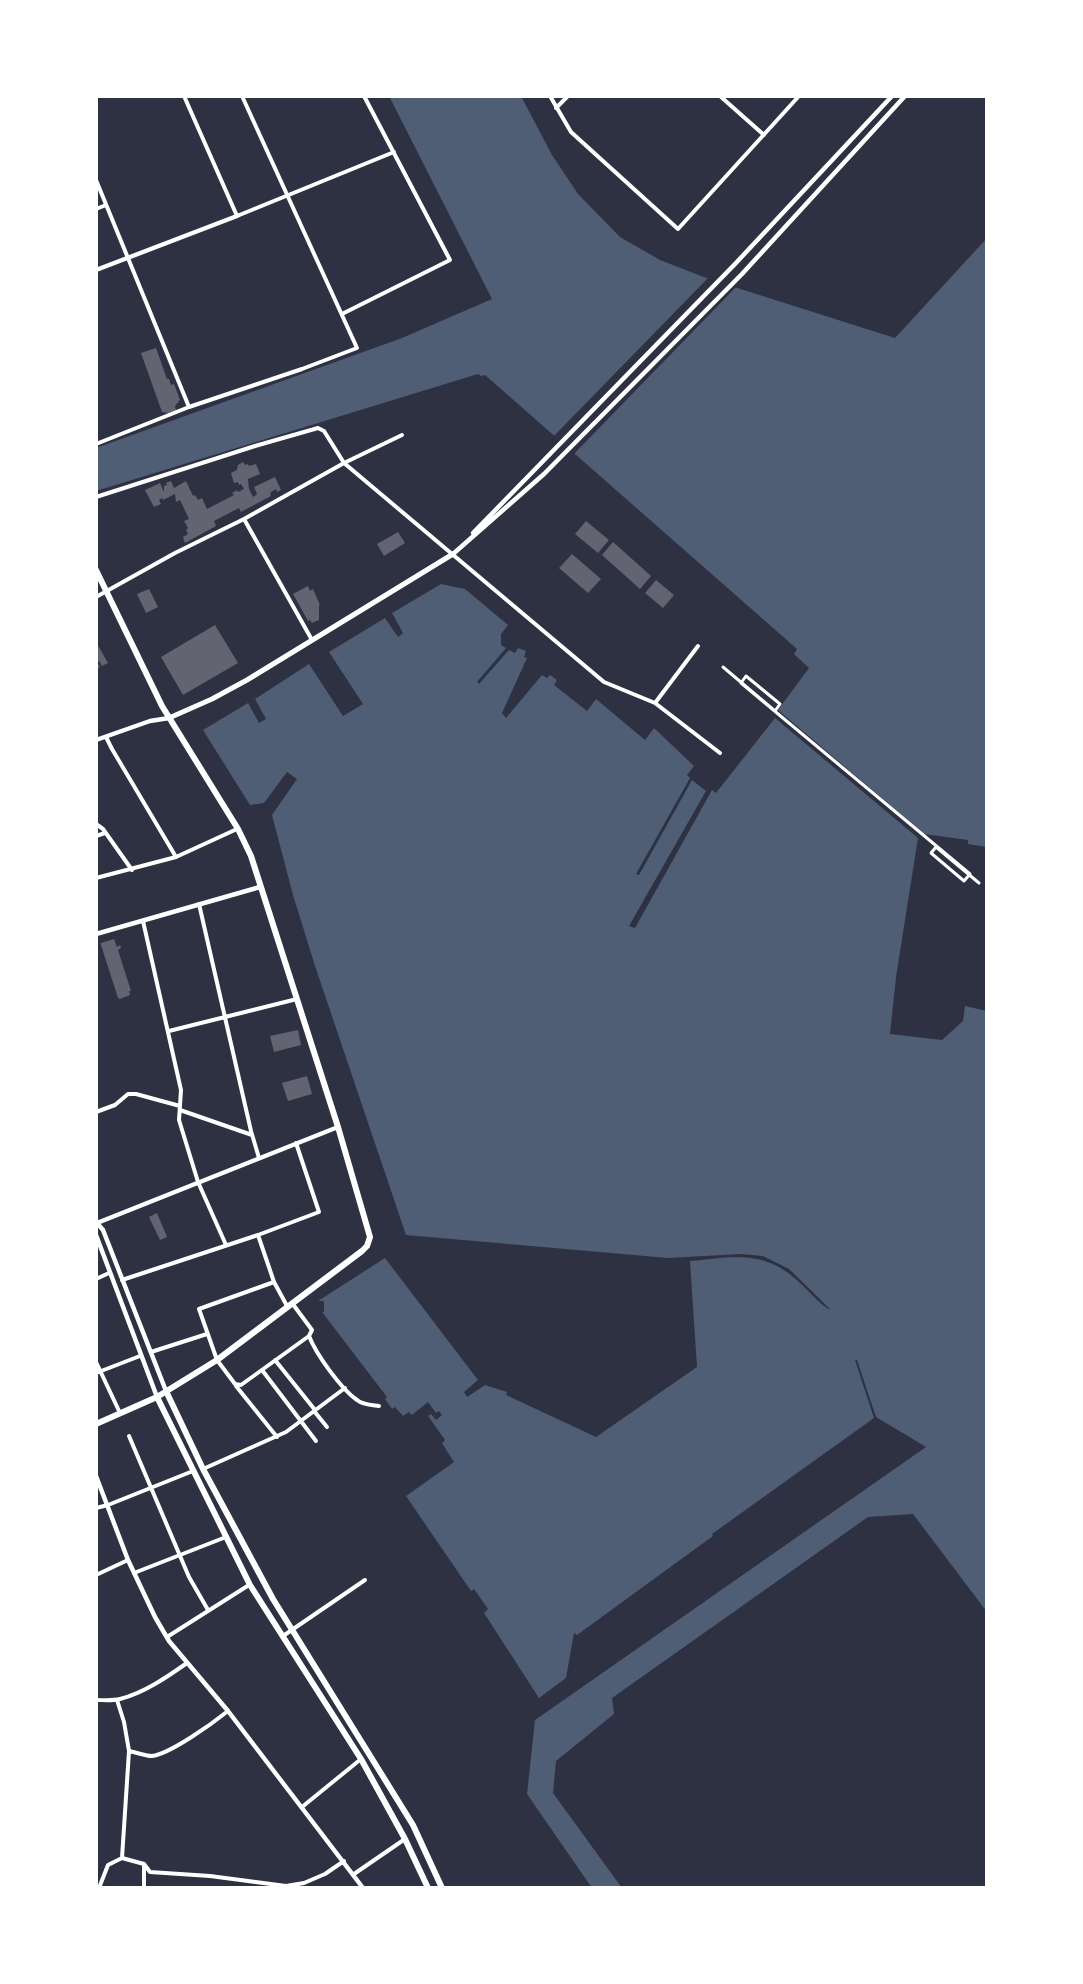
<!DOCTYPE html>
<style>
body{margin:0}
#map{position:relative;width:1083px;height:1984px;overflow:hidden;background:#2d3142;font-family:Barlow,sans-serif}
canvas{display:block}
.frame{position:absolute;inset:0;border:98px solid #fff;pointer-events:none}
</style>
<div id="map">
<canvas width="1083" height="1984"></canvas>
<div class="frame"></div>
</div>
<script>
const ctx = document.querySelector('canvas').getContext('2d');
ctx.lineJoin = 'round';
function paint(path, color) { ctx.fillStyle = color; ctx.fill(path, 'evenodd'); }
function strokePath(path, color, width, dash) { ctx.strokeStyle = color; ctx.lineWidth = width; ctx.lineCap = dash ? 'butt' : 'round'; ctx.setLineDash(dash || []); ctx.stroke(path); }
paint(new Path2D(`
 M389 96H521L552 155 578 194 620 237 660 260 709 279 895 338 987 238V847L968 844V840L924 834 778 710 809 668 794 654 797 649 485 375 481 376 478 374 96 491V448L402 338 492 299Z
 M441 584 465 589 508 625 501 634V645L506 648 477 682 479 684 509 650 515 653 518 648 526 651 524 657 527 658 502 713 506 718 542 675 547 678 550 675 557 680 554 685 587 711 596 699 645 740 654 728 694 766 687 775 690 778 636 874 639 875 692 780 706 791 629 926 635 928 712 790 716 793 775 718 918 838 896 977 890 1034 942 1040 963 1021 965 1006 987 1011V1612L913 1514 868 1517 612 1698 614 1714 556 1761 553 1793 622 1888H592L527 1794 535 1720 926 1447 876 1417 857 1360H855L874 1418 712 1534 713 1536 577 1635 574 1633 566 1678 539 1698 484 1613 488 1609 474 1589 471 1591 406 1496 454 1462 442 1443 445 1440 428 1416 431 1414 436 1420 442 1415 439 1411 436 1413 428 1402 412 1415 409 1412 403 1416 395 1407 392 1409 385 1399 387 1397 322 1312H324V1301H318L385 1258 478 1380 464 1392 467 1397 485 1385 507 1392 506 1395 596 1437 697 1367 690 1261C734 1257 765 1249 800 1283 809 1291 821 1306 831 1310L789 1269 763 1256 741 1254 668 1258 406 1235 315 966 293 895 272 815 297 779 287 772 264 803 250 805 203 730 248 703 259 723 266 719 255 699 309 664 343 716 363 704 329 652 385 618 398 637 403 633 392 613Z`), '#4f5d75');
paint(new Path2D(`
 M710 276 738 285 572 456 552 438Z`), '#2d3142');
paint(new Path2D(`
 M156 348 167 379H169L171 385 174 384 180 400 175 406 176 410 168 413 162 412 141 353Z
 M243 462 245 465 248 464 249 466 256 464 260 474 248 479 249 489 253 497 257 494 254 487 275 477 281 490 277 492 276 489 270 493 271 496 241 512 239 508 214 521 216 526 185 543 183 537 188 534 186 530 188 528 184 521 189 519 180 500 176 502 175 494 163 500 162 498 159 500 161 504 154 507 145 490 160 483 164 492V486L167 485 166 483 171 481 174 488 186 481 193 496 195 495 198 500 202 498 207 509 234 495 232 493 237 490 238 492 244 489 241 484 239 485 238 482 234 483 231 473 237 470 238 465Z
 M586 521 609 540 598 553 575 534Z
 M398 532 405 543 384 556 377 544Z
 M613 542 651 576 640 589 602 555Z
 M572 554 601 579 588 593 559 568Z
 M656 580 674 595 663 608 645 593Z
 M308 586 310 591 313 589 320 605H319V620L312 623 310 620 308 621 293 594Z
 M149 589 158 607 146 613 137 594Z
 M215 625 238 663 183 695 161 657Z
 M96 642 108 663 102 666 99 661 97 662 100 667 96 670Z
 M114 939 117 947 120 945 121 948 118 950 131 991H129L130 995 120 999 118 998 101 945V943Z
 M298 1030 301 1045 274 1052 270 1036Z
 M307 1076 312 1094 288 1101 282 1083Z
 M157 1213 167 1237 160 1240 149 1217Z`), '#626471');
strokePath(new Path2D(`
 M723 667 775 711 780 704 746 676 741 683 970 874 964 881 931 853 936 847 979 883`), '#fff', 3);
strokePath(new Path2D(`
 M184 96 237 216 394 152
 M550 96 571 132 678 229 799 96
 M720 96 764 135
 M556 108 568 96
 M96 180 189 407
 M96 209 106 205
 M342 314 450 260 364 96
 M96 444 189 407 302 369 357 348 242 96
 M96 497 255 446 318 428 324 431 344 463 604 682 655 703 720 753
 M244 519 312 640
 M96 597 175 553 244 519 344 463 402 435
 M655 703 698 646
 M106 737 112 749 176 857
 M96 824 103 829 132 870
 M96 836 105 833
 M96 878 176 857 237 829
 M199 904 251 1131 259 1158
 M143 921 181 1090 179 1120 198 1182 226 1245
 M169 1031 297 999
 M180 1110 252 1135
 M96 1112 115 1105 128 1094H136L180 1106
 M258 1235 274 1282 287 1306
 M96 1279 109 1273
 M122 1280 258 1235 319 1212 296 1143
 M274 1282 199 1309 217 1360 235 1384 241 1385 309 1336
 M292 1303 312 1330 309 1336C316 1354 341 1389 357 1400 363 1405 372 1405 379 1406
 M151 1352 207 1334
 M275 1360 315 1410
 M96 1362 120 1413
 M262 1370 316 1441
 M96 1373 140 1356
 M236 1386 277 1437
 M314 1411 327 1427
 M129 1436 189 1577 208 1610
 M203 1469 286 1432 345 1388
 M96 1508 108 1505 193 1471
 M134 1573 226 1537
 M96 1575 128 1560
 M283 1636 365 1580
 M167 1637 249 1585
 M96 1700C104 1700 112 1701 120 1699 144 1693 167 1677 187 1663
 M117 1700 124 1722 129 1751 122 1858
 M129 1751C135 1752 145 1756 152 1756 170 1754 213 1723 228 1711
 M302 1807 361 1759
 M144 1865V1888
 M354 1874 405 1839
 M99 1888 108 1865 122 1858 144 1864 150 1872 210 1876 286 1886 304 1883 325 1874 344 1861`), '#fff', 4);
strokePath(new Path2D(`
 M96 270 237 216
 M473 533 735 264 892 96
 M453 554 544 474 742 274 905 96
 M96 740 150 721 169 718
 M96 934 260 887
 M96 1220 97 1223 338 1127
 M97 1223 103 1230 166 1391
 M96 1235 157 1397
 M96 1476 128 1560 155 1617 169 1641 228 1711 363 1888`), '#fff', 4.5);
strokePath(new Path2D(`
 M169 718 212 699 247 680 453 554`), '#fff', 5);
strokePath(new Path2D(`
 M96 570 162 706 238 829 251 856 338 1127 370 1237 367 1246 362 1251 217 1360 157 1397 96 1424
 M166 1391 203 1469 273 1599 413 1825 442 1888
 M157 1397 250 1585 361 1759 405 1839 428 1888`), '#fff', 6);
</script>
